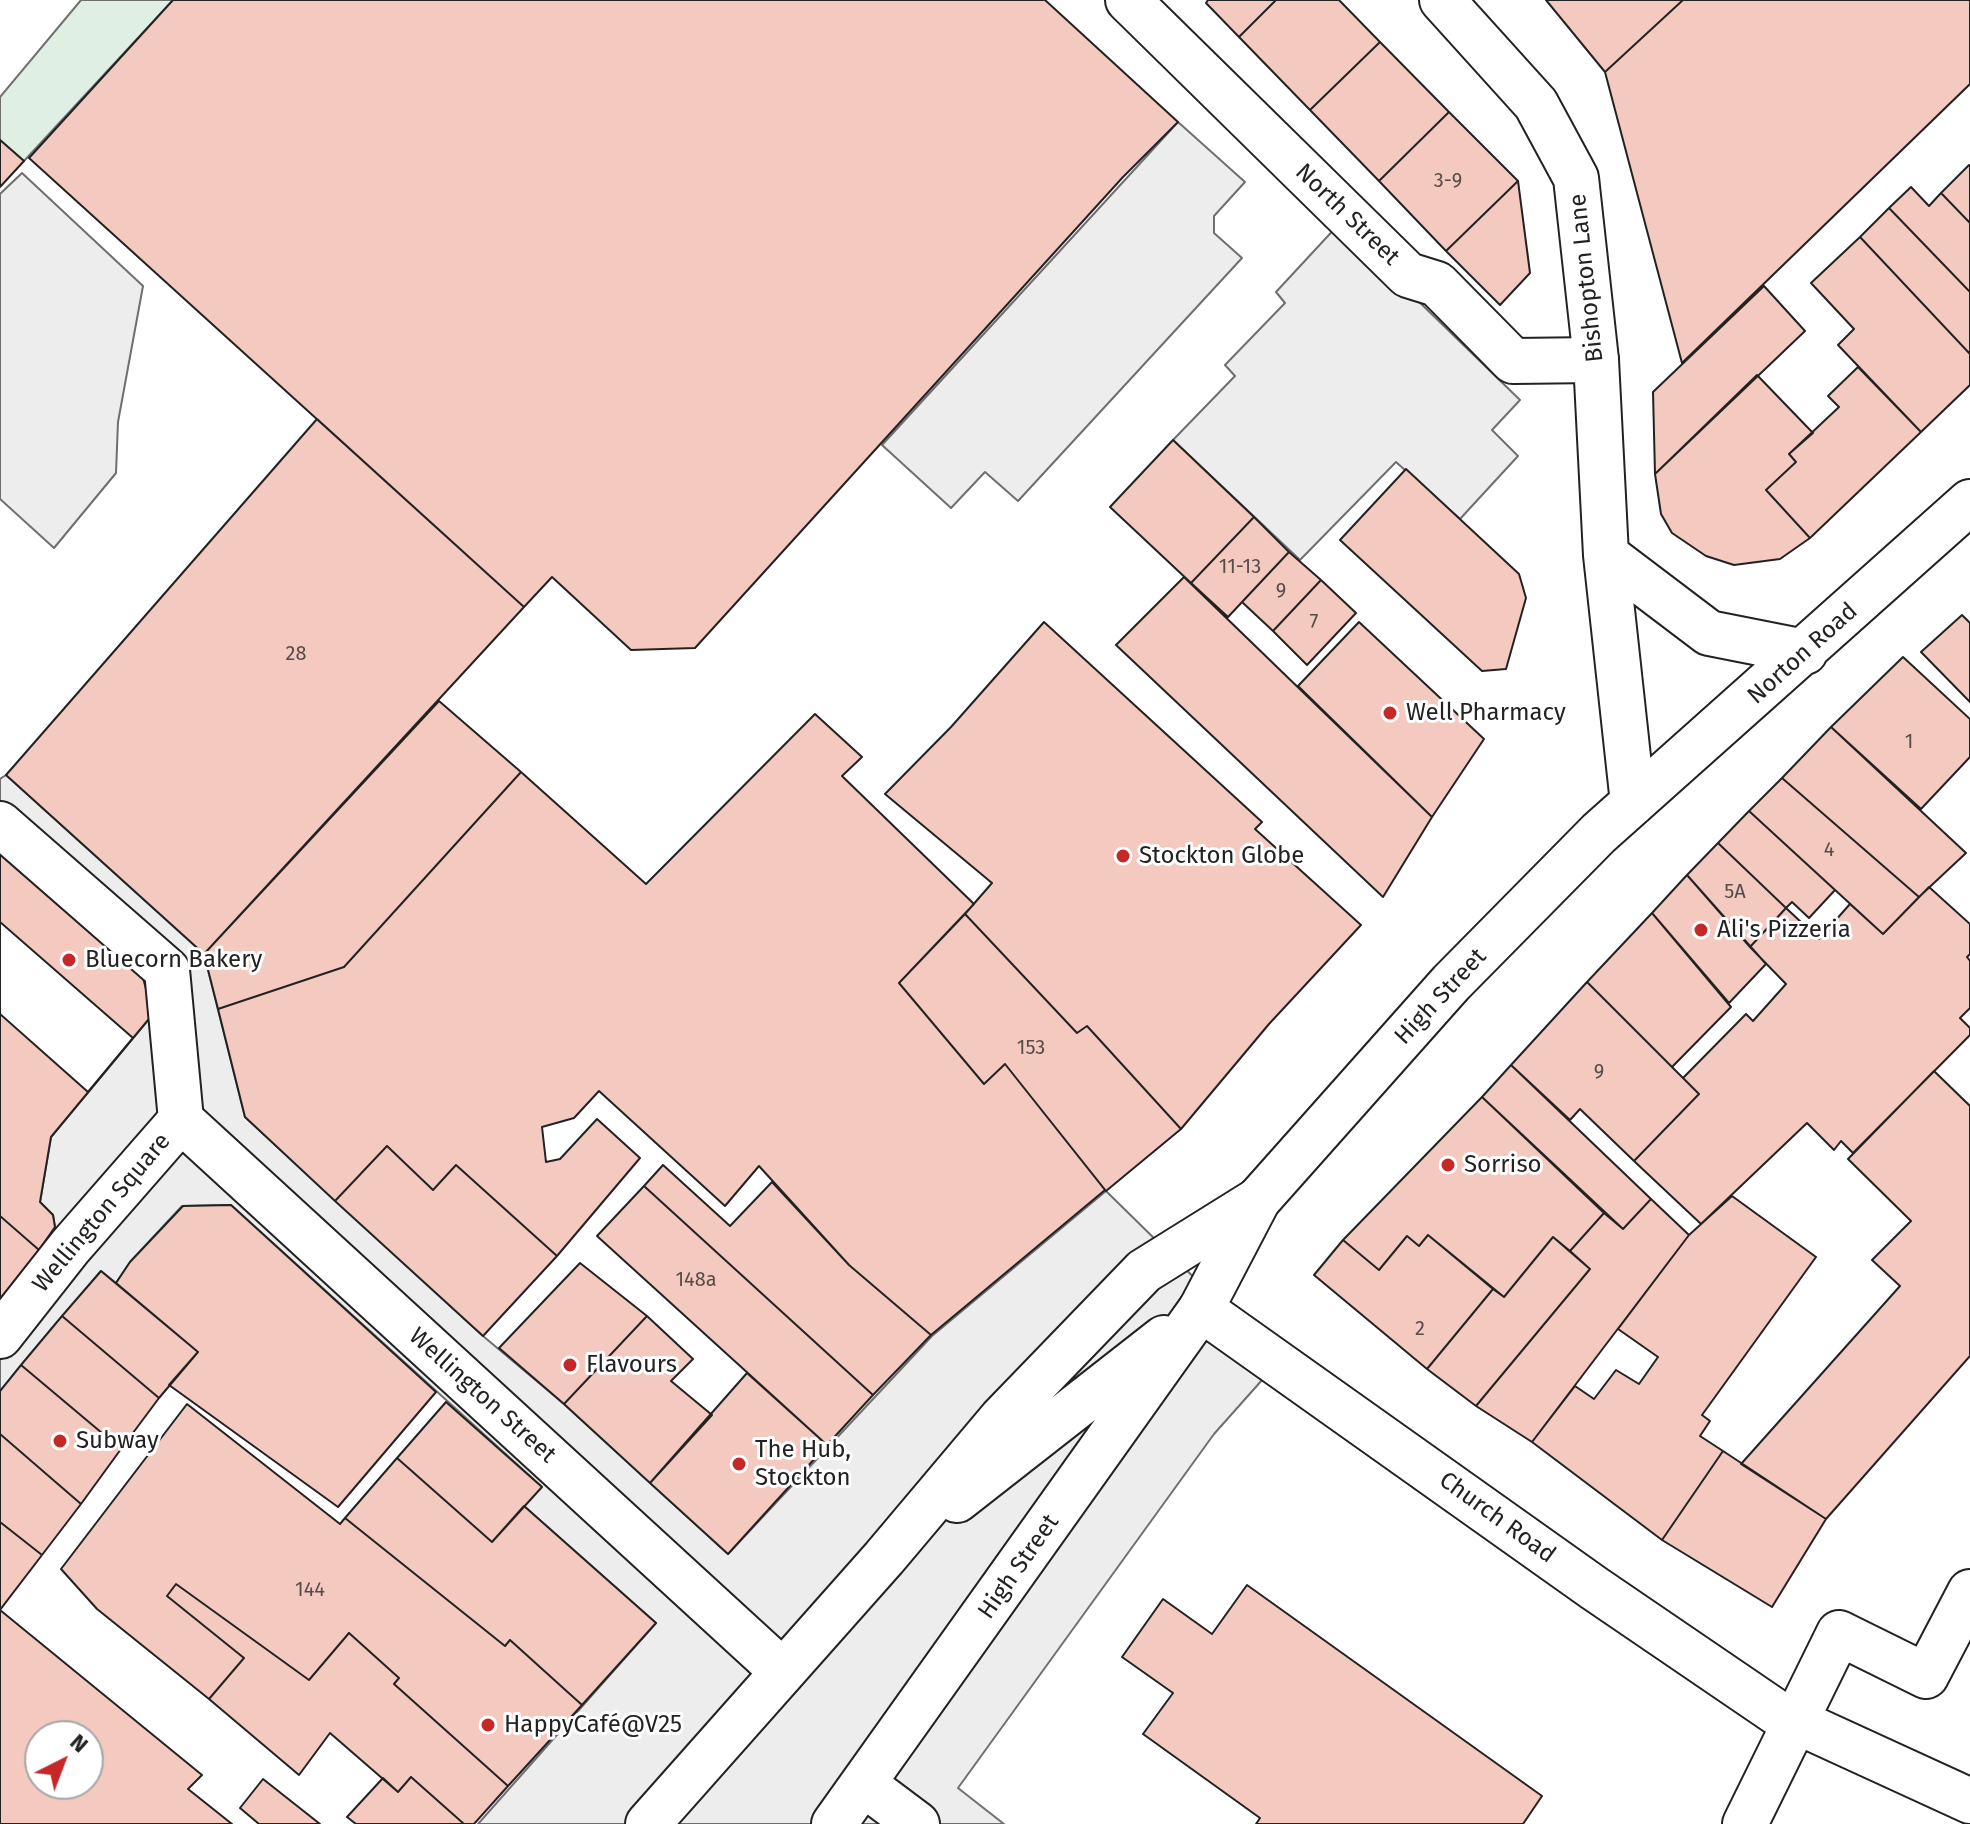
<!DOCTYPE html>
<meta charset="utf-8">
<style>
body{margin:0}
#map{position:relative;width:1970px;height:1824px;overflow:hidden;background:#fff;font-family:"Fira Sans",sans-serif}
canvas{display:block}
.north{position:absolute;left:24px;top:1720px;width:80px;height:80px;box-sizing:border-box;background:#fff;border:2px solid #a7a7a7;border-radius:50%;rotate:42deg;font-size:22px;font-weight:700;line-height:32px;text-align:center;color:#222}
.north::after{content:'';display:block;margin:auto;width:28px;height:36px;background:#c62828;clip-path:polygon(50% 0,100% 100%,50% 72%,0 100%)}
</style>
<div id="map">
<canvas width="1970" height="1824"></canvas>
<div class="north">N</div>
</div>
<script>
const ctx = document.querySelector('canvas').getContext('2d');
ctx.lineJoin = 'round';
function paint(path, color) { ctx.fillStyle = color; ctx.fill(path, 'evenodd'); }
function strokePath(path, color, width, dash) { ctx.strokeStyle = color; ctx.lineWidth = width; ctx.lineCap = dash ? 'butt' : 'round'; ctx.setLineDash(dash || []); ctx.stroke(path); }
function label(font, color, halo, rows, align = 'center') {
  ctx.font = font + ' "Fira Sans",sans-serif'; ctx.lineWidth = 6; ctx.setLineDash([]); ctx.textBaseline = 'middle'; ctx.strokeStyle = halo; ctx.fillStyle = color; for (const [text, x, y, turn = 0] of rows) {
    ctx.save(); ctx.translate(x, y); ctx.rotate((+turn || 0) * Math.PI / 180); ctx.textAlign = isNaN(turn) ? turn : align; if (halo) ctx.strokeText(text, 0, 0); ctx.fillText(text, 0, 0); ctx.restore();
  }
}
const green = new Path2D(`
 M81 0H173L24 161 0 140V97Z`);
paint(green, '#e0efe3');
strokePath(green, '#6f6f6f', 2);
const parking = new Path2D(`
 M1178 122 1245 182 1214 216V233L1242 258 1018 501 985 472 951 508 882 445Z
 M22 173 143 286 118 422 116 473 54 548 0 499V194Z
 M1339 224 1520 400 1492 430 1518 456 1460 519 1396 462 1300 560 1173 440 1235 376 1225 365 1285 303 1276 292Z
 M6 775 204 954 245 1117 483 1336 564 1404 728 1554 932 1336 1106 1191 1279 1361 1214 1434 958 1788 1004 1824H478L656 1623 524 1506 541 1486 231 1205 182 1206 130 1262 116 1283 101 1271 0 1391V1299L55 1227 53 1215 40 1202 51 1137 153 1014 138 960 0 839V779Z`);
paint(parking, '#ededed');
strokePath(parking, '#6f6f6f', 2);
const building = new Path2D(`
 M173 0H1045L1178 122 1123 177 695 648 631 650 552 577 524 607 29 158Z
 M1208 0H1276L1239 37 1206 3Z
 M1276 0H1339L1380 42 1310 110 1239 37Z
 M1546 0H1683L1605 72Z
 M1683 0H1970V84L1682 363 1605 72Z
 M1380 42 1449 112 1379 181 1310 110Z
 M1449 112 1518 181 1446 251 1379 181Z
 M0 140 24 161 0 187Z
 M1969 165 1970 166V223L1941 193Z
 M1518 181 1530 273 1500 305 1446 251Z
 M1911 187 1929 206 1941 193 1970 223V292L1889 208Z
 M1889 208 1970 292V354L1860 237Z
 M1860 237 1970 354V385L1921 432 1838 345 1854 329 1811 283Z
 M1764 286 1805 331 1655 474 1653 392Z
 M1858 367 1921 432 1810 538 1766 490 1796 462 1789 454 1839 407 1828 396Z
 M1757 375 1813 433 1789 454 1796 462 1766 490 1810 538 1780 559 1734 565 1706 556 1672 533 1661 514 1655 474Z
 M317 419 524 607 204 954 6 775Z
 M1173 440 1254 517 1191 583 1110 507Z
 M1406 469 1519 574 1526 598 1506 669 1482 671 1340 540Z
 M1254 517 1289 552 1228 617 1191 583Z
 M1289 552 1321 580 1273 631 1242 602Z
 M1184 577 1432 817 1383 897 1116 645Z
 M1321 580 1356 613 1307 665 1273 631Z
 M1962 615 1970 623V702L1921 652Z
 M1044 622 1262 822 1255 829 1361 925 1269 1024 1181 1129 1087 1026 1077 1033 965 914 992 883 885 794 951 727Z
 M1359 622 1484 739 1432 817 1298 686Z
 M1903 657 1970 719V757L1921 809 1831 727Z
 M439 701 521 772 344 967 218 1009 204 954Z
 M815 714 862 757 842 776 974 904 899 983 984 1084 1005 1064 1105 1190 931 1335 849 1265 759 1166 725 1206 599 1091 574 1118 542 1127 546 1162 560 1159 597 1119 640 1158 557 1256 456 1165 433 1190 387 1146 335 1201 245 1117 218 1009 344 967 521 772 646 884Z
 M1831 727 1966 853 1919 897 1782 778Z
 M1782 778 1919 897 1883 934 1749 811Z
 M1749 811 1835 890 1809 918 1792 902 1786 908 1718 843Z
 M0 840 138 960 153 1014 51 1137 40 1202 53 1215 55 1227 39 1250 0 1216Z
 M1718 843 1786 908 1750 947 1687 875Z
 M1687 875 1766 964 1729 1003 1652 913Z
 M1929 887 1970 924V954L1967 957 1970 961V1008L1960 1018 1970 1028V1035L1853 1153 1841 1141 1834 1150 1807 1123 1701 1224 1634 1161 1699 1094 1683 1078 1746 1014 1753 1021 1786 984 1750 947 1786 908 1819 939 1850 904 1883 934Z
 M1652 913 1731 1007 1672 1067 1587 982Z
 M965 914 1077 1033 1087 1026 1181 1129 1106 1191 1005 1064 984 1084 899 983Z
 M0 922 133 1038 88 1092 0 1014Z
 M1587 982 1699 1094 1634 1161 1580 1109 1570 1120 1511 1065Z
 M1511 1065 1651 1199 1623 1229 1482 1097Z
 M1934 1071 1970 1106V1356L1826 1519 1741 1464 1900 1286 1872 1260 1911 1221 1848 1159Z
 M1482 1097 1604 1213 1570 1251 1553 1237 1504 1297 1428 1235 1419 1246 1407 1236 1379 1270 1343 1240Z
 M387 1146 433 1190 456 1165 557 1256 483 1336 335 1201Z
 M663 1165 730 1226 772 1182 849 1265 931 1335 873 1395 644 1186Z
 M644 1186 873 1395 827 1445 597 1236Z
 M1732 1196 1816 1257 1702 1415 1710 1421 1700 1436 1723 1451 1662 1540 1532 1442 1575 1386 1594 1399 1616 1370 1639 1384 1658 1357 1618 1329 1689 1235Z
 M1651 1199 1689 1235 1532 1442 1476 1406 1590 1269 1570 1251 1604 1213 1623 1229Z
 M231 1205 436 1392 338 1507 169 1385 198 1352 116 1283 130 1262 183 1206Z
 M0 1216 39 1250 0 1299Z
 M1428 1235 1493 1289 1427 1369 1314 1275 1343 1240 1379 1270 1407 1236 1419 1246Z
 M1553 1237 1590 1269 1476 1406 1427 1369 1493 1289 1504 1297Z
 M580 1263 647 1316 564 1404 499 1348Z
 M101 1271 198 1352 159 1398 62 1316Z
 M62 1316 159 1398 121 1449 21 1365Z
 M647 1316 693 1359 671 1381 712 1415 650 1483 564 1404Z
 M21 1365 121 1449 81 1504 0 1434V1391Z
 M747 1373 827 1445 728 1554 650 1483Z
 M446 1402 542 1487 492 1542 397 1458Z
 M187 1404 340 1524 345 1518 505 1646 510 1640 582 1705 508 1786 394 1684 399 1678 349 1633 309 1680 176 1584 167 1596 244 1658 209 1699 97 1609 61 1569Z
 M0 1434 81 1504 42 1555 0 1522Z
 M1723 1451 1826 1519 1772 1607 1662 1540Z
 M397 1458 492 1542 524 1506 656 1623 582 1705 510 1640 505 1646 345 1518Z
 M0 1522 42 1555 0 1610Z
 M176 1584 309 1680 349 1633 399 1678 394 1684 508 1786 474 1824H464L411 1777 398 1792 330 1733 299 1775 209 1699 244 1658 167 1596Z
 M1247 1585 1542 1796 1523 1824H1256L1260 1818 1143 1734 1173 1693 1122 1657 1163 1599 1212 1634Z
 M0 1610 202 1775 188 1789 232 1824H0ZM40 1736H88V1784H40Z
 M411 1777 464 1824H356L347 1817 383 1778 398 1792Z
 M263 1779 320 1824H259L240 1808Z`);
paint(building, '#f3c9c0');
strokePath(building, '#222', 2);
const street = new Path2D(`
 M1128 0 1408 275 1437 284 1513 361 1596 360
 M0 824 167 970 181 1120 70 1247 0 1336
 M181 1120 783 1672
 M957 1500 1164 1338
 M865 1785 917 1824
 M648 1824 884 1558 1002 1418 1144 1271 1258 1200
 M834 1824 1201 1309
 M1745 1824 1839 1633 1926 1676 1970 1592`);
const secondary = new Path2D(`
 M1442 0 1536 104 1576 178 1596 360 1606 555 1633 803
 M1970 502 1599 833 1451 983 1258 1200 1201 1309 1594 1588 1776 1712 1970 1801
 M1606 555 1709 633 1805 652`);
strokePath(street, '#222', 48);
strokePath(secondary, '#222', 48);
strokePath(street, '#fff', 44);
strokePath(secondary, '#fff', 44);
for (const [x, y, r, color] of [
 [1390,713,8,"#c62828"],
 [1123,856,8,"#c62828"],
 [1701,930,8,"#c62828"],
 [69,960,8,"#c62828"],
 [1448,1165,8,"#c62828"],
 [570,1365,8,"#c62828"],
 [60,1441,8,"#c62828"],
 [739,1464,8,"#c62828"],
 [488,1725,8,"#c62828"]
]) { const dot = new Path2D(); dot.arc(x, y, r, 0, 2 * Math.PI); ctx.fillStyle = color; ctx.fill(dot); strokePath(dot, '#fff', 3); }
label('20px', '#564c4a', null, [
 ["3-9",1448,181],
 ["11-13",1240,567],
 ["9",1281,591],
 ["7",1314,622],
 ["28",296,654],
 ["1",1909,742],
 ["4",1829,850],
 ["5A",1735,892],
 ["153",1031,1048],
 ["9",1599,1072],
 ["148a",696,1280],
 ["2",1420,1329],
 ["144",310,1590]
]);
label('24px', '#222', '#fff', [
 ["North Street",1347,215,44],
 ["Bishopton Lane",1587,278,-96],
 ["Norton Road",1803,654,-42],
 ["High Street",1441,997,-47],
 ["Wellington Square",102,1213,-50],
 ["Wellington Street",482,1396,42],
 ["Church Road",1497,1518,36],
 ["High Street",1019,1567,-55]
]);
label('24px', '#222', '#fff', [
 ["Well Pharmacy",1406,713],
 ["Stockton Globe",1139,856],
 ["Ali's Pizzeria",1717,930],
 ["Bluecorn Bakery",85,960],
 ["Sorriso",1464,1165],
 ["Flavours",586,1365],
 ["Subway",76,1441],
 ["The Hub,",755,1450],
 ["Stockton",755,1478],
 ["HappyCafé@V25",504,1725]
], 'left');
</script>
